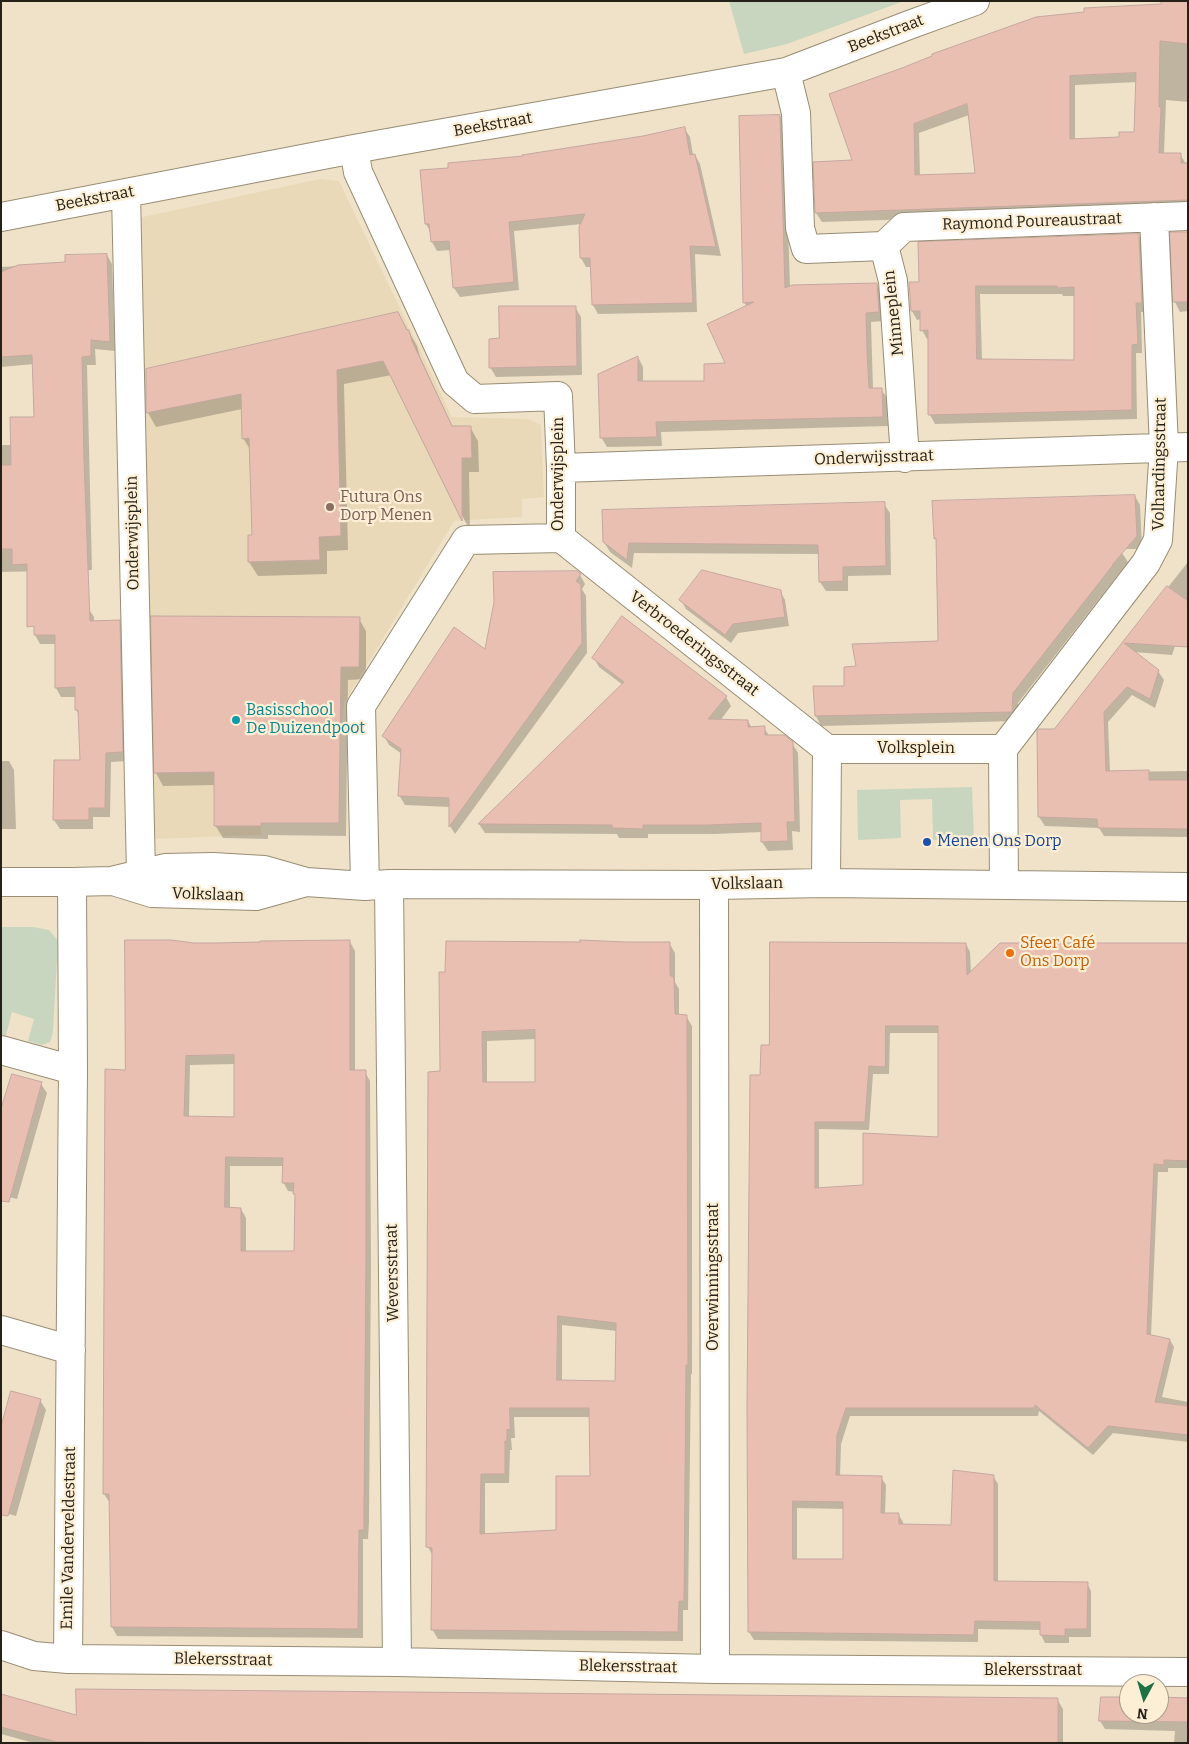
<!DOCTYPE html>
<meta charset="utf-8">
<style>
body{margin:0}
#map{position:relative;width:1189px;height:1744px;overflow:hidden;background:#efe2c8;font-family:Bitter,serif}
canvas{display:block}
.frame{position:absolute;inset:0;border:2px solid #262118;pointer-events:none}
.north{position:absolute;left:1119px;top:1674px;width:50px;height:50px;box-sizing:border-box;background:#fcefd5;border:1px solid #a69d89;border-radius:50%;rotate:186deg;font-size:14px;font-weight:700;line-height:20px;text-align:center;color:#262118}
.north::after{content:'';display:block;margin:auto;width:18px;height:22px;background:#1d7143;clip-path:polygon(50% 0,100% 100%,50% 72%,0 100%)}
</style>
<div id="map">
<canvas width="1189" height="1744"></canvas>
<div class="frame"></div>
<div class="north">N</div>
</div>
<script>
const ctx = document.querySelector('canvas').getContext('2d');
ctx.lineJoin = 'round';
function paint(path, color) { ctx.fillStyle = color; ctx.fill(path, 'evenodd'); }
function strokePath(path, color, width, dash) { ctx.strokeStyle = color; ctx.lineWidth = width; ctx.lineCap = dash ? 'butt' : 'round'; ctx.setLineDash(dash || []); ctx.stroke(path); }
function label(font, color, halo, rows, align = 'center') {
  ctx.font = font + ' Bitter,serif'; ctx.lineWidth = 4.5; ctx.setLineDash([]); ctx.textBaseline = 'middle'; ctx.strokeStyle = halo; ctx.fillStyle = color; for (const [text, x, y, turn = 0] of rows) {
    ctx.save(); ctx.translate(x, y); ctx.rotate((+turn || 0) * Math.PI / 180); ctx.textAlign = isNaN(turn) ? turn : align; if (halo) ctx.strokeText(text, 0, 0); ctx.fillText(text, 0, 0); ctx.restore();
  }
}
paint(new Path2D(`
 M320 179 339 181 452 417 528 419 541 425 544 497 522 499V517L454 521 344 703 341 734 262 733 261 835 153 839 134 228 143 217Z`), '#e9d9b8');
paint(new Path2D(`
 M729 1H904L787 44 744 54Z
 M972 787 974 839 933 840 932 799 900 800 901 838 858 840 857 790Z
 M1 927H33L49 930 58 941 53 1032 50 1042 42 1045 28 1041 34 1019 12 1012 6 1035H1Z`), '#c8d6bf');
paint(new Path2D(`
 M1188 1V102L1166 100 1164 154H1180L1186 164H1188V210L822 222 816 213 853 161 831 95 1162 5ZM1137 82 1135 133 1121 138 1075 140V85ZM969 115 976 174 920 176 919 133Z
 M780 116 785 126 790 287 877 284 882 294 884 321 871 322 873 389H881L887 398 888 426 661 432 662 446 607 447 601 437 638 357 643 367V382H706L727 364 747 307 744 302Z
 M684 128 690 137 693 155H695L700 164 721 256 695 254 697 312 598 314 593 305 592 267H586L581 258 582 224 514 231 519 290 460 297 454 288 451 250 437 251 432 242 431 233 426 224 450 169 524 158Z
 M1188 233V311L1180 312 1175 302 1172 234Z
 M1138 235 1143 244 1146 312H1141L1142 353H1136L1137 419 935 424 930 415 929 339H927L922 330 921 319 917 320 912 311 920 283ZM980 294H1062L1063 296H1076V361L982 360Z
 M107 255 112 264 115 351 95 349 96 365H87L92 570 1 572V445H12L35 418 34 364 1 367V267L67 263Z
 M575 307 581 317 582 375 496 377 490 367 500 339Z
 M398 313 417 346 420 357 453 428 470 427 478 441 479 472H469L470 531 392 375 344 384 348 550 327 551V574L258 576 249 562 253 536 251 451 243 438 242 409 156 427 148 413Z
 M1135 496 1140 505 1142 549H1118L1122 553 1128 562 1018 703 1017 721 821 726 816 716 815 688 845 687 858 667 939 642 937 542 935 538Z
 M884 504 890 513 891 575 848 576V591H826L820 582V554L634 553 632 568 610 552 604 542Z
 M1188 562V606L1172 655 1134 652 1158 671 1164 680 1155 708 1132 695 1108 722 1110 772 1188 771V837L1104 836 1099 828 1045 826 1039 817 1055 730Z
 M580 575 585 584 582 589 586 596 587 653 455 834 450 826V807L405 805 399 795 402 754 389 745 384 736Z
 M780 591 785 600 789 626 738 633 731 643 686 609 681 600Z
 M88 608 94 617V622L119 621 124 630 127 761 111 762 110 817H93V829H60L54 820 81 762 80 716 76 710V697H61L56 688V644H40L35 635 36 610Z
 M152 617 359 619 366 631V679L348 680 346 836 268 835V839L223 838 215 825V785L163 786 156 773Z
 M594 658 726 697 731 706 720 721H748L752 728H764L770 737 792 743 798 753 800 832 792 831 793 850 768 851 762 842V832L714 834H648V838H619L617 834 485 833 479 824 623 685 599 667Z
 M1 761H9L14 770 16 829H1Z
 M350 942 355 951V1072H365L370 1081 371 1265 369 1522 368 1539H363V1638L117 1636 112 1627 110 1503 104 1494 126 1072 194 944ZM235 1064 236 1118 189 1117 190 1065ZM230 1166H284L283 1182 288 1191 295 1192 296 1197V1253H246V1218L241 1209H230Z
 M669 943 675 953V982L679 989V1016H686L692 1026V1374H691L688 1610H683V1641L438 1639 432 1629 433 1556 428 1547 441 1072 440 974ZM536 1039V1083H487V1041ZM562 1325 617 1331 616 1382 562 1381ZM514 1417H590L592 1477 557 1531 485 1535V1483H509L510 1450H512L511 1438H515Z
 M966 944 970 952 971 973 1188 945V1168H1168V1172H1158L1151 1336 1170 1340 1174 1347 1162 1397 1188 1402V1442L1113 1433 1093 1455 1039 1411 1038 1416H850L841 1444 840 1477H881L886 1485 885 1514H898L903 1522V1526H952L993 1476 998 1484V1582L1087 1583 1091 1591V1637H1069V1643H1045L1041 1635V1630L978 1629V1642L754 1640 749 1632 761 1076 771 1047ZM890 1033H939V1139L864 1186 819 1189V1129L869 1130 873 1074H889ZM797 1508 845 1509V1560H797Z
 M41 1084 47 1093 17 1199 1 1195Z
 M40 1400 46 1410 16 1516 1 1512Z
 M402 1692 1057 1699 1063 1709V1743H402Z
 M1 1696 77 1717 368 1702 365 1743H34L1 1734Z
 M1129 1698V1714H1159V1699H1188V1743H1174L1175 1731 1105 1729 1100 1721Z`), '#0003');
const building = new Path2D(`
 M1161 1H1188V44L1160 41 1159 107H1161L1159 153H1181V163H1188V200L815 213 813 162 852 160 829 94 902 68 932 56V54L1036 17 1084 12V8L1161 4ZM1136 73 1134 132H1119V137L1070 139V76ZM967 104 975 173 915 175 914 124Z
 M780 115 785 288 792 285 877 283 879 312 866 313 867 352 869 388H882L883 417 656 422 657 437 600 438 598 374 638 356V381H704V364L725 363 707 324 754 302 743 303 739 116Z
 M685 127 690 155 695 154 716 247 690 246 693 303 592 305 590 258H580L579 227 585 214 509 222 514 282 453 288 449 241 431 242 429 224H425L420 170 448 168V163L523 156 522 155 643 136Z
 M1170 232H1188V302H1173Z
 M1139 234 1142 303H1136L1138 344 1132 345V410L928 415V330L920 331V311H911L909 282H919L918 242ZM976 286H1057V288L1074 287V360L977 359Z
 M107 254 110 342 91 340V356L82 357 84 459 90 621 120 620 123 752 106 753 105 808H89V820H53L54 760H80L78 710H75V687L55 688V635H34V626L27 627V564L12 565V549H1V465H11L10 417H34L32 355 1 357V272L18 265 65 262V255Z
 M499 306H576L577 366 489 368V339L499 338Z
 M398 312 407 330H409L412 341 452 426H471L472 458H462V521L383 361 337 370 341 536 319 537 320 560 248 562V535H252L249 438 242 439 241 394 146 413V369Z
 M1135 495 1137 536 1112 565H1113L1013 693 1012 712 815 716 813 686H844V667L856 666 852 644 938 641 936 538 934 539 932 501Z
 M885 502 886 566 843 567V581L819 582 818 545 629 543 627 560 603 542 602 510Z
 M702 570 781 590 785 617 733 624 725 635 679 600Z
 M577 571 581 574 576 581 581 585 582 643 449 827V798L398 796 401 749 382 736 454 627 485 649 494 602 493 572Z
 M1167 586 1188 601V647L1124 643 1159 670 1150 699 1127 687 1104 712 1106 771 1149 770V780H1188V829L1098 828 1097 819 1038 817 1037 731 1038 729H1054Z
 M151 616 360 617 359 667H341L339 823H261V826H214V772L154 773Z
 M622 616 727 696 708 719 748 720V727L765 726V735H784L793 742 795 822H787L788 841 761 842V823L708 825H643V829L612 828V825L478 824 624 682 592 658Z
 M125 940H171L194 943H216L260 942V941L350 940V1070H366V1255L364 1512V1530H359L358 1629 111 1627 109 1494H103L105 1069 125 1070ZM234 1055V1117L184 1116 186 1056ZM226 1157 283 1158 282 1183H294L293 1194H295L294 1251H241V1208L225 1207Z
 M580 940 626 942H670V975L674 978 675 1014 687 1015 688 1365H686L684 1601H679L678 1632 431 1630 432 1548 426 1547 428 1072 440 1071 439 972H445L446 941 580 942ZM535 1030V1082H483L482 1032ZM558 1316 616 1323 615 1381 557 1380ZM510 1408H589L590 1476H556V1530L480 1534 481 1474H505V1441H507V1429L510 1430Z
 M770 942 966 943 967 975 1000 943H1188V1161L1164 1160V1165L1154 1164 1147 1334 1170 1339 1155 1402 1188 1406V1435L1108 1426 1088 1448 1035 1405V1408H846L837 1435 836 1475 882 1476 881 1513H899V1524L951 1525 953 1470 994 1475V1581L1088 1582 1087 1629H1065V1636L1040 1635V1622L975 1621 974 1635 748 1632 747 1405 750 1075H760L761 1045H769ZM886 1026H938V1137L863 1133V1185L815 1188V1122H865L869 1066 885 1067ZM793 1501 843 1502V1559H793Z
 M12 1074 42 1082 9 1202 1 1201V1109Z
 M11 1391 41 1399 8 1516 1 1515V1427Z
 M76 1689 1058 1698V1743L57 1742 1 1727V1694L76 1715Z
 M1101 1697H1129V1714H1159V1697L1188 1698V1722L1099 1721Z`);
paint(building, '#e9bfb2');
strokePath(building, '#c5a79f', 1);
const minor = new Path2D(`
 M786 72 796 113 800 228 806 249 884 246 893 281 905 458
 M354 149 358 172 455 382 475 399 558 396 561 468V538L466 540 361 706 365 886
 M126 193 141 874
 M1 217 354 149 786 72 909 25 975 1
 M884 246 904 227 1188 216
 M561 468 1188 447
 M561 538 827 749
 M1003 749 1146 563 1158 540 1164 447 1154 217
 M113 881 152 893 256 896 306 882
 M1 882H72L111 881 165 868 213 867 264 870 306 882 365 886 389 884 714 885 826 883 1188 887
 M826 883 827 749H1003L1004 885
 M389 884 397 1662
 M714 885 715 1669
 M1 1050 73 1070
 M1 1330 71 1350
 M1 1645 34 1656 68 1659 73 1070 72 882
 M68 1659 397 1662 715 1669 1188 1672`);
strokePath(minor, '#988d74', 30);
strokePath(minor, '#fff', 28);
for (const [x, y, r, color] of [
 [330,507,5,"#8d6e63"],
 [236,720,5,"#0f9aa8"],
 [927,842,5,"#1a4fb4"],
 [1010,953,5,"#e8710a"]
]) { const dot = new Path2D(); dot.arc(x, y, r, 0, 2 * Math.PI); ctx.fillStyle = color; ctx.fill(dot); strokePath(dot, '#fcefd5', 2); }
label('16px', '#262118', '#fcefd5', [
 ["Beekstraat",886,34,-21],
 ["Beekstraat",493,125,-10],
 ["Beekstraat",95,199,-11],
 ["Raymond Poureaustraat",1032,222,-2],
 ["Minneplein",894,313,-96],
 ["Onderwijsstraat",874,458,-2],
 ["Volhardingsstraat",1160,464,-89],
 ["Onderwijsplein",559,474,-90],
 ["Onderwijsplein",133,533,-91],
 ["Verbroederingsstraat",694,644,38],
 ["Volksplein",916,749],
 ["Volkslaan",747,884,-1],
 ["Volkslaan",208,895,2],
 ["Weversstraat",393,1273,-91],
 ["Overwinningsstraat",714,1277,-90],
 ["Emile Vanderveldestraat",69,1538,-89],
 ["Blekersstraat",223,1660,1],
 ["Blekersstraat",628,1667,1],
 ["Blekersstraat",1033,1671]
]);
label('16px', '#785e54', '#fcefd5', [
 ["Futura Ons",340,498],
 ["Dorp Menen",340,516]
], 'left');
label('16px', '#0d838f', '#fcefd5', [
 ["Basisschool",246,711],
 ["De Duizendpoot",246,729]
], 'left');
label('16px', '#164399', '#fcefd5', [
 ["Menen Ons Dorp",937,842]
], 'left');
label('16px', '#c56008', '#fcefd5', [
 ["Sfeer Café",1020,944],
 ["Ons Dorp",1020,962]
], 'left');
</script>
